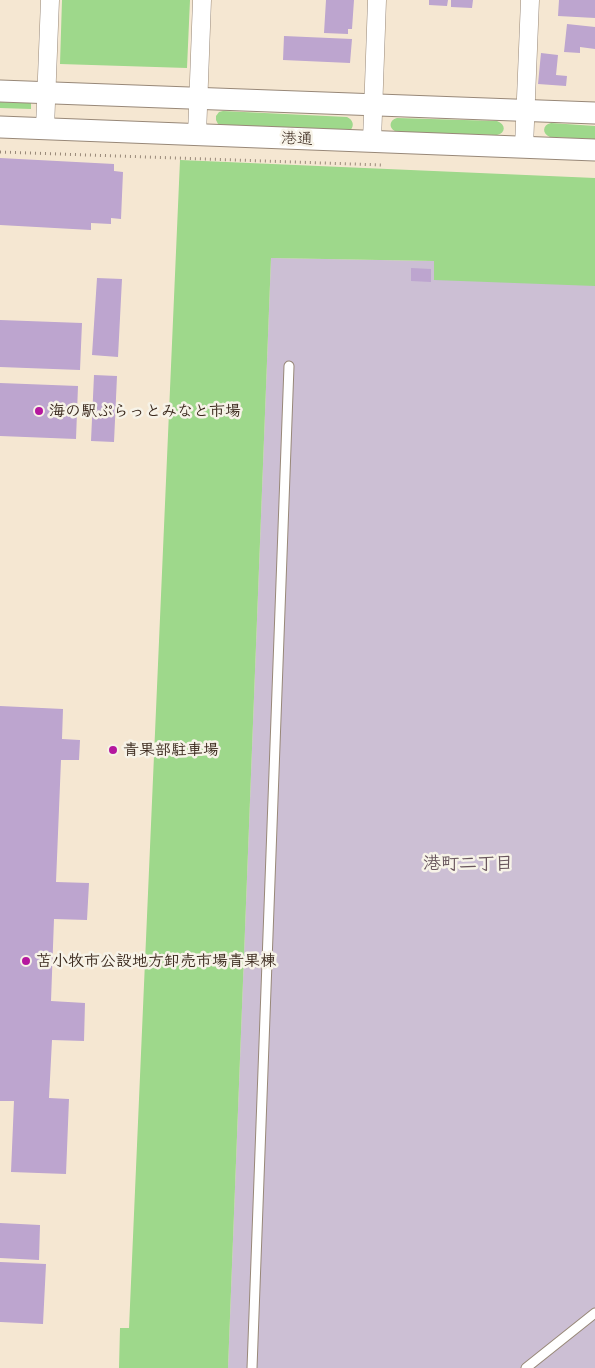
<!DOCTYPE html>
<meta charset="utf-8">
<style>
body{margin:0}
canvas{display:block;background:#f5e7d2}
</style>
<canvas width="595" height="1368"></canvas>
<script>
const ctx = document.querySelector('canvas').getContext('2d');
ctx.lineJoin = 'round';
function paint(path, color) { ctx.fillStyle = color; ctx.fill(path, 'evenodd'); }
function strokePath(path, color, width, dash) { ctx.strokeStyle = color; ctx.lineWidth = width; ctx.lineCap = dash ? 'butt' : 'round'; ctx.setLineDash(dash || []); ctx.stroke(path); }
function label(font, color, halo, rows, align = 'center') {
  ctx.font = font + ' "Comic Neue","Klee One",sans-serif'; ctx.lineWidth = 5; ctx.setLineDash([]); ctx.textBaseline = 'middle'; ctx.strokeStyle = halo; ctx.fillStyle = color; for (const [text, x, y, turn = 0] of rows) {
    ctx.save(); ctx.translate(x, y); ctx.rotate((+turn || 0) * Math.PI / 180); ctx.textAlign = isNaN(turn) ? turn : align; if (halo) ctx.strokeText(text, 0, 0); ctx.fillText(text, 0, 0); ctx.restore();
  }
}
paint(new Path2D(`
 M271 258 595 264V1368H228Z`), '#ccbfd4');
paint(new Path2D(`
 M62 0H190L187 68 60 64Z
 M0 102 31 103V109L0 108Z
 M223 111 347 117C353 120 355 125 350 131L223 126 218 124 216 120V116L219 112Z
 M397 118 497 121C506 124 506 133 497 135L397 132C388 129 389 120 397 118Z
 M551 123 595 126V139L550 137C542 134 542 125 551 123Z
 M180 160 595 178V286L434 280V261L271 258 228 1368H119L120 1328H129Z`), '#9ed88b');
paint(new Path2D(`
 M326 0H354L352 29H348V34L324 33Z
 M429 0H448L447 6 429 5Z
 M451 0H473L472 8 451 7Z
 M559 0H595V18L558 16Z
 M567 24 595 27V49L580 47V53L564 52Z
 M284 36 352 39 350 63 283 60Z
 M541 53 558 55 556 75 567 76 566 86 538 84Z
 M0 158 114 164V171L123 172 121 219 111 218V224L91 223V230L0 225Z
 M411 268 431 269V282L411 281Z
 M97 278 122 279 118 357 92 355Z
 M0 320 82 323 80 370 0 367Z
 M94 375 117 376 114 442 91 441Z
 M0 383 78 386 76 439 0 436Z
 M0 706 63 709 62 739 80 740 79 760H61L56 882 89 883 87 920 54 919 51 1001 85 1003 84 1041 52 1040 49 1098 69 1099 66 1174 11 1172 14 1101H0Z
 M0 1223 40 1225 39 1260 0 1258Z
 M0 1262 46 1264 43 1324 0 1322Z`), '#bda5cf');
const service = new Path2D(`
 M252 1368 289 366
 M526 1368 595 1313`);
const minor = new Path2D(`
 M45 128 50 0
 M197 135 202 0
 M372 141 377 0
 M524 147 530 0`);
const tertiary = new Path2D(`
 M0 91 595 113
 M0 127 595 150`);
strokePath(service, '#988878', 11);
strokePath(minor, '#988878', 19);
strokePath(tertiary, '#988878', 23);
strokePath(new Path2D(`
 M0 152 382 165`), '#988878', 3, [1, 4]);
strokePath(service, '#fff', 9);
strokePath(minor, '#fff', 18);
strokePath(tertiary, '#fff', 21);
for (const [x, y, r, color] of [
 [39,411,5,"#b5179e"],
 [113,750,5,"#b5179e"],
 [26,961,5,"#b5179e"]
]) { const dot = new Path2D(); dot.arc(x, y, r, 0, 2 * Math.PI); ctx.fillStyle = color; ctx.fill(dot); strokePath(dot, '#f7f3e8', 2); }
label('16px', '#3b2a1e', '#f7f3e8', [
 ["港通",297,139,2]
]);
label('bold 16px', '#3b2a1e', '#f7f3e8', [
 ["海の駅ぷらっとみなと市場",49,411],
 ["青果部駐車場",123,750],
 ["苫小牧市公設地方卸売市場青果棟",36,961]
], 'left');
label('bold 18px', '#68555c', '#f7f3e8', [
 ["港町二丁目",468,864]
]);
</script>
